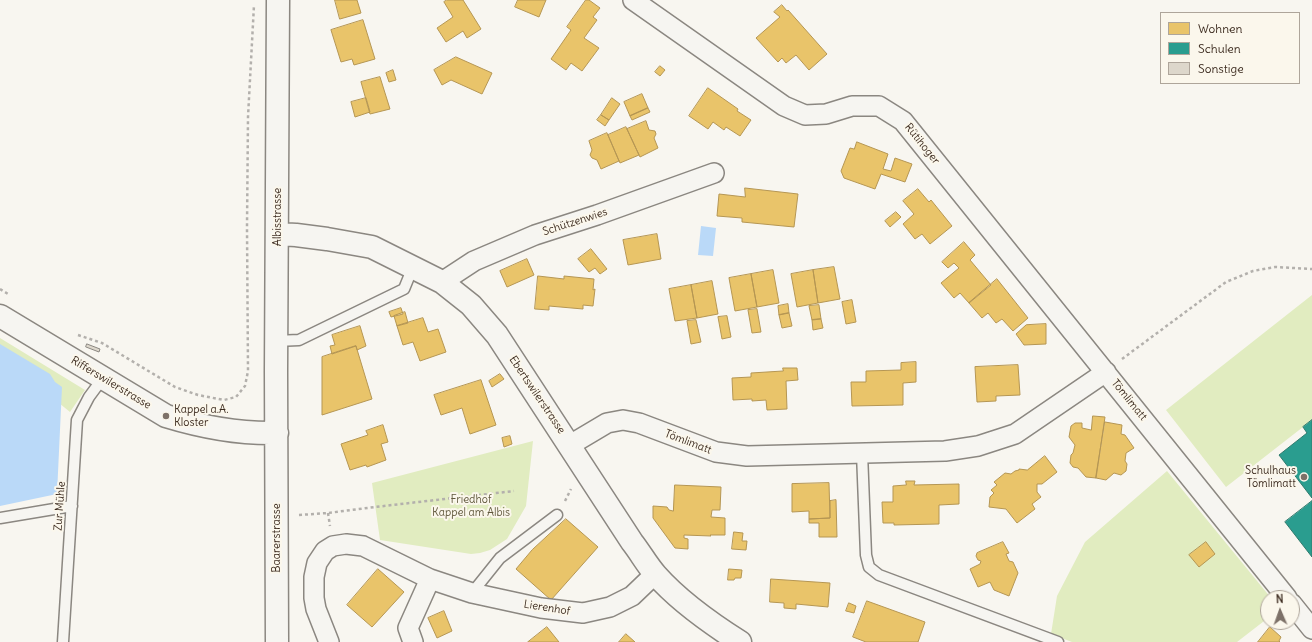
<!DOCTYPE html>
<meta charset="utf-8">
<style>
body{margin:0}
#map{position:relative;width:1312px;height:642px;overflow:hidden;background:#f8f6f0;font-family:Delius,sans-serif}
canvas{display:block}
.legend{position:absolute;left:1160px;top:12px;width:140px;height:72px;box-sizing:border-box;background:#fbf7ec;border:1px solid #aea59a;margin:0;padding:5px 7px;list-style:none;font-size:12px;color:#3b2a1e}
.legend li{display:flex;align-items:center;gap:8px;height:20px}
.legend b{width:20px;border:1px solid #aea59a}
.north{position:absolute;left:1260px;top:590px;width:40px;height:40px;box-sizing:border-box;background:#fbf7ec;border:1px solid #aea59a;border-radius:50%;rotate:358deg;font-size:11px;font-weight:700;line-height:16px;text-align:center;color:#3b2a1e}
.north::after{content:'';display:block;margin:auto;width:14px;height:18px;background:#7d7168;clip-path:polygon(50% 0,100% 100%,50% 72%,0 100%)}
</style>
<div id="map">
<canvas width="1312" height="642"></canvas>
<ul class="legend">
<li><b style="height:11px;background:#e9c46a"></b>Wohnen</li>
<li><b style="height:11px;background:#2a9d8f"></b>Schulen</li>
<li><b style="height:11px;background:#ddd7cb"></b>Sonstige</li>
</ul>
<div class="north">N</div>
</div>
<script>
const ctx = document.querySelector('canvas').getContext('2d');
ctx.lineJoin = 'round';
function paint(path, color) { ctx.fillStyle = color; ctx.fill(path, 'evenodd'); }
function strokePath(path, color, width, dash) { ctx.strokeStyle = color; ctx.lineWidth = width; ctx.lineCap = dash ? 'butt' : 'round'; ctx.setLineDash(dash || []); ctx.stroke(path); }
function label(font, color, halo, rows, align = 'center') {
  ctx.font = font + ' Delius,sans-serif'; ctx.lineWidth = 4; ctx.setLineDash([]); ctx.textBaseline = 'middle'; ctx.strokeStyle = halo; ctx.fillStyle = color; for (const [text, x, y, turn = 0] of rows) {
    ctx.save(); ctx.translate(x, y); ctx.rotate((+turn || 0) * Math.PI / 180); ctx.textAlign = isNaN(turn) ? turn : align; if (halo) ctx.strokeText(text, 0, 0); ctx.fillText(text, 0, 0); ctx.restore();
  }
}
paint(new Path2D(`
 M1312 295V420L1226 487 1166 410Z
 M0 338 85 390 70 412 0 355Z
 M533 441 526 506 507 539 490 550 480 553 471 554 380 540 372 483Z
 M1167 471 1271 598H1268V618L1237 642H1072L1051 634 1057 596 1085 542Z`), '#e1ecc0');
paint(new Path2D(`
 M701 226 716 228 713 256 698 255Z
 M0 344 50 374 55 382 62 387 57 494 0 506Z`), '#bad9f8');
const homes = new Path2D(`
 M335 0H357L361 13 340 19Z
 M447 0H463L481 29 467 38 463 31 446 42 437 28 453 17 444 2Z
 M518 0H546L539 17 515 7Z
 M586 0H589L600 8 593 17 597 20 584 38 599 48 582 71 571 63 566 70 551 59 571 30 567 27Z
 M782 5 787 11 788 10 827 54 809 70 796 55 786 63 782 58 778 62 756 38 780 17 774 12Z
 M363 20 375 59 354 65 352 59 341 62 331 30Z
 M456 57 492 73 482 94 451 80 442 85 434 70Z
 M660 66 665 70 660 76 655 72Z
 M393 70 396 80 389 82 386 73Z
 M380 77 390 109 370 114 361 82Z
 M708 88 738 109 737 111 751 120 740 136 726 127 724 130 713 122 708 129 689 116Z
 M642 94 648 108 630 116 624 102Z
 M366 98 370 112 355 117 351 102Z
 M612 98 620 104 609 120 601 115Z
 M648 108 650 112 632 120 630 116Z
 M601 115 609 120 605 126 597 120Z
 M646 121 649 130 655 131 656 134 654 138 658 148 640 157 627 129Z
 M626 127 639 155 620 163 608 135Z
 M607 133 619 161 601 169 597 160 592 158 590 155 592 150 589 141Z
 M857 142 888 154 883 169 891 171 895 158 912 164 905 182 881 174 875 189 844 178 841 171 850 148 854 149Z
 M745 188 798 194 794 227 742 222V218L717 216 719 194 745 197Z
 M918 189 929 202 931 200 952 226 930 244 922 234 915 239 903 224 914 214 903 201Z
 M896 212 901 217 890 227 885 221Z
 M657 234 661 259 628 265 623 240Z
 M964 242 975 255 970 260 991 285 969 303 960 293 954 298 941 283 959 268 954 263 948 268 942 262Z
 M591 249 607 269 600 274 595 268 589 272 578 259Z
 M527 259 534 275 507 287 500 271Z
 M834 267 840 299 818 303 813 270Z
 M773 270 779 303 757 307 751 274Z
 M813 270 818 303 797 307 791 274Z
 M751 274 757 307 735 311 729 278Z
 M538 276 564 279V276L594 279 593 290 595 289 593 306 583 305V309L549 306V310L535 309Z
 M997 279 1028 318 1013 331 1002 319 996 323 988 313 982 318 969 303Z
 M712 281 718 314 697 318 691 285Z
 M691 285 697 318 675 321 669 289Z
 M852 300 856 322 846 324 842 302Z
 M788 304 789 313 779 315 778 306Z
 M819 305 821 319 812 320 809 306Z
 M401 308 403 314 391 317 389 312Z
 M757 309 761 332 752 333 748 310Z
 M405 312 408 323 397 326 394 316Z
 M789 313 792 326 782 328 779 315Z
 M727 316 731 337 722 339 718 317Z
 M423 318 428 332 438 329 446 352 420 361 413 342 403 345 397 326Z
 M821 319 823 328 813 330 812 320Z
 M696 320 701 342 691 344 687 321Z
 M1046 324V344L1024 345 1016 334 1026 325Z
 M360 326 366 346 357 350 356 346 332 354 330 346 335 345 332 335Z
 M356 346 372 399 322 415V357Z
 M916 362V382L903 383V405L852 406 851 382H866V371L901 370V363Z
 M1018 365 1020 395 996 396V401L977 402 975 367Z
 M783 368H797L798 380 786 381 787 409 767 410 766 400 752 401V399L733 400 732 378 751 377V373L783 371Z
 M500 374 504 379 492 387 489 381Z
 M481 380 496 425 470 434 462 408 441 415 434 395Z
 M1093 416 1105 417 1096 478 1086 477 1078 468 1073 467 1070 463 1071 455 1073 453 1075 445 1069 437 1071 426 1075 423H1082V428L1091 430Z
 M1105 422 1122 425 1121 434 1125 435 1134 448 1126 453 1125 461 1127 464 1126 471 1121 475 1114 473 1106 480 1096 478Z
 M383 425 388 442 381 444 386 460 367 467 366 465 350 470 341 444 368 435 366 431Z
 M510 436 512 444 504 447 502 438Z
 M1045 456 1057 472 1042 484H1037V492L1041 497 1032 504 1035 509 1017 523 1006 509 989 507 990 497 994 493 991 490 997 485 994 482 1005 473 1011 474 1015 471 1019 470V469L1027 470Z
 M906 481H915L914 485 959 484V504L939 505V524L894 525V523H883L882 502H893V486L906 485Z
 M829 483 830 518 809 519V511L792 512V484Z
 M675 485 721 487 720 510H712L711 517 725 518V535H710L711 536 684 535V538L688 539V549L675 548 653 518V506L667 507 669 510 673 511Z
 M836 500 837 537H819V523H809V519L830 518V501Z
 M566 519 598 547 551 600 516 569 532 550Z
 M734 532 743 533 742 541H747L746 550 732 549Z
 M1003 542 1009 553 1006 554 1009 561 1013 562 1018 573 1009 596 994 590 990 582 978 587 970 569 980 564 981 561 978 560 976 556 977 553Z
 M1206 542 1215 554 1199 567 1189 555Z
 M378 569 404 592 372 627 347 605Z
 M729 569 742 570 741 578H735L734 580H728Z
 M771 579 830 583 828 607 796 604V609L784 608V603L770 602Z
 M867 601 925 622 918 642H866L853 637Z
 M849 603 856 606 854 613 846 611Z
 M444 611 452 631 437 638 428 618Z
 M547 627 559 642H528Z
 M1270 627 1281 637 1279 641 1280 642H1258Z
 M626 634 635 642H619Z`);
paint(homes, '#e9c46a');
strokePath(homes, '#b59653', 1);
const schools = new Path2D(`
 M1312 420V498L1279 455 1307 433 1303 427Z
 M1312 501V557L1285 522Z`);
paint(schools, '#2a9d8f');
strokePath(schools, '#2f7a6d', 1);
const building = new Path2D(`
 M87 344 100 349 99 352 86 347Z`);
paint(building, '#ddd7cb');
strokePath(building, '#8b8781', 1);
const service = new Path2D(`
 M276 341 299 340 404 289 413 267
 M862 453 866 555 869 567 879 575 1058 642
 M0 518 72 506
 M472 593 500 558 557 515
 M63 642 77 420 89 397 103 378`);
const minor = new Path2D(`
 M633 0 784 106 805 115 826 114 852 106H879L903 121 1287 598
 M442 282 474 261 535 235 597 215 714 173
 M570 445 607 423 623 420 639 423 716 452 747 456 945 451 978 446 1015 434 1106 372
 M1292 604 1312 629
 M329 642 316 609 314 598V577L317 563 325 551 333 546 346 544 363 546 430 579 472 593 541 608 583 613 610 607 632 596 655 574
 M413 642 408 628 430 579`);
const tertiary = new Path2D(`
 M278 234 296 235 327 239 372 247 442 282 471 305 497 335 632 542C640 552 647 565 656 575 679 601 710 623 740 642
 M0 316 166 416C202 427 238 434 277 433
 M277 642 276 371 278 0`);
strokePath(service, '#8b8781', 13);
strokePath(minor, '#8b8781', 22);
strokePath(tertiary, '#8b8781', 25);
strokePath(new Path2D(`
 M0 289 8 294
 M78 335 102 343 175 387 198 395 224 400 236 397 245 386 248 371 247 227 248 117 254 5
 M1122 359 1226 282 1253 271 1275 267 1312 269
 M565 501 571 489
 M328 513 330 526
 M299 515 328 513 375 507 514 491`), '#b3b0ac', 2.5, [3, 3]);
strokePath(service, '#f6f5f1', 10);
strokePath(minor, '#f6f5f1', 19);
strokePath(tertiary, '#f6f5f1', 22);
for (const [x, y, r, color] of [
 [166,416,4,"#7d7168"],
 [1304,477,4,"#7d7168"]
]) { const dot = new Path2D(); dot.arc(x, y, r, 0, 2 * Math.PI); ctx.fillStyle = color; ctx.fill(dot); strokePath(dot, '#fbf7ec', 1.5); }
label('11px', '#3b2a1e', '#fbf7ec', [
 ["Rütihoger",922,144,51],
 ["Albisstrasse",278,217,-90],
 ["Schützenwies",575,222,-18],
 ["Rifferswilerstrasse",111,383,31],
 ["Ebertswilerstrasse",537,395,56],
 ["Tömlimatt",1129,400,51],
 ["Tömlimatt",688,442,21],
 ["Zur Mühle",60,506,-86],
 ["Baarerstrasse",277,538,-90],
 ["Lierenhof",547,608,9]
]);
label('11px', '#3b2a1e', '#fbf7ec', [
 ["Kappel a.A.",174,410],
 ["Kloster",174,423],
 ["Schulhaus",1296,471,"right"],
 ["Tömlimatt",1296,484,"right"]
], 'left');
label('11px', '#60583c', '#fbf7ec', [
 ["Friedhof",471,500],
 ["Kappel am Albis",471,513]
]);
</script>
